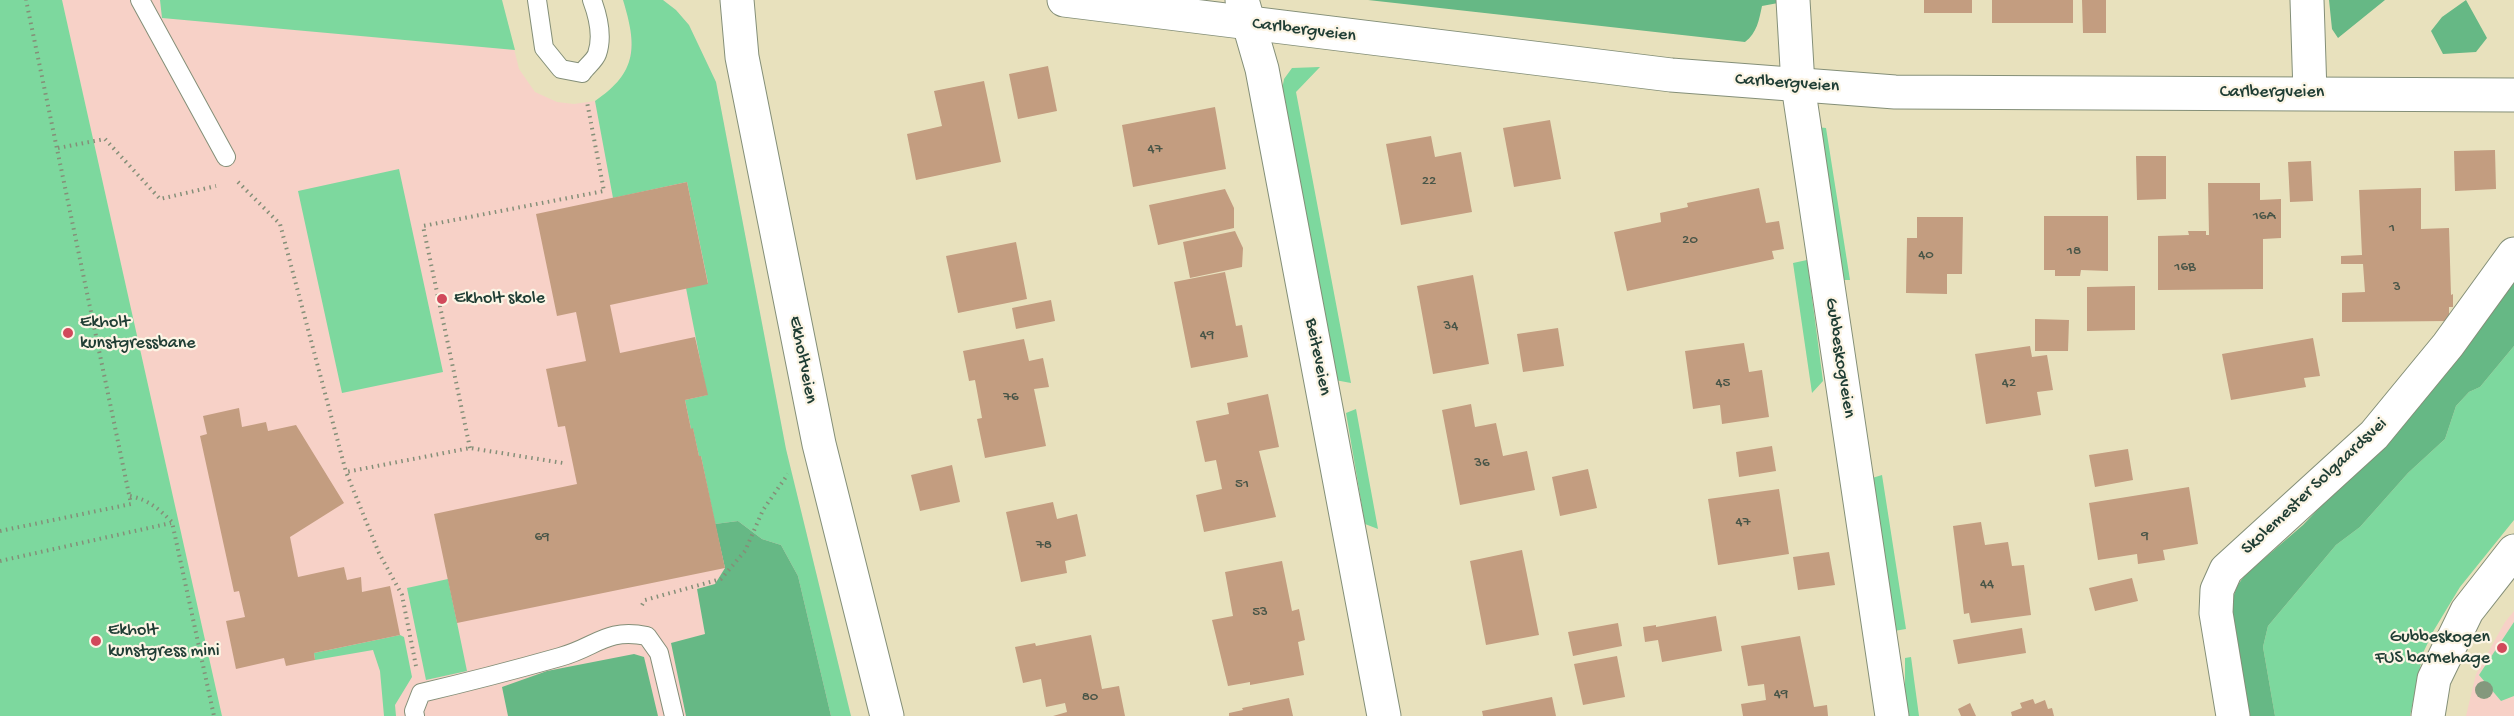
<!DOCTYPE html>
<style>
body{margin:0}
canvas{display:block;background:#e8e1bd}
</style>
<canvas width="2514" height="716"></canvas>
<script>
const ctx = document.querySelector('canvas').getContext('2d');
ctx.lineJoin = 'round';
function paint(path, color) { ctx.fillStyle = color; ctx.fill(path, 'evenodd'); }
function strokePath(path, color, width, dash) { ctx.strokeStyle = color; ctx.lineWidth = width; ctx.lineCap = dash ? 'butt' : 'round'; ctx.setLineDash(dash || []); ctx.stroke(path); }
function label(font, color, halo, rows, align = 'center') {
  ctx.font = font + ' "Gochi Hand",sans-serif'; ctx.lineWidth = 4.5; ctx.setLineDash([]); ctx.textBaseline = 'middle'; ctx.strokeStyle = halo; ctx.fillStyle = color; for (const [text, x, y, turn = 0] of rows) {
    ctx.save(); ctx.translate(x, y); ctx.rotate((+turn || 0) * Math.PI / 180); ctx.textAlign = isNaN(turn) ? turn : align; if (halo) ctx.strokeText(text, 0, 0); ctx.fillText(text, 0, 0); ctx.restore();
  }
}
paint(new Path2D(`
 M62 0H502L519 69 535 92 557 102 574 104 595 101 614 89 629 67 631 43 630 24 623 0H663L676 10 689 25 716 82 786 449 851 716H222Z
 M2514 611V716H2466L2476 674 2505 622Z`), '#f7d1c7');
paint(new Path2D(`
 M0 0H62L222 716H0Z
 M160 0H502L515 50 162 18Z
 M623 0H663L676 10 689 25 716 82 786 449 851 716H831L798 576 781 545 762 539 738 521 715 524 701 456H699L693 429H691L685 400 707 395 686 288 708 283 687 182 613 198 595 101C638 72 637 46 623 0Z
 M1320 67 1296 92 1351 383 1335 380 1281 95 1284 79 1292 68Z
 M1817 127 1826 128 1850 280H1842Z
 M399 169 443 372 342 393 298 191Z
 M1807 260 1823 381 1812 393 1793 263Z
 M2514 346V520L2460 587 2434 630 2423 653 2410 716H2275L2263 647 2268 626 2336 545 2360 527 2408 473 2445 439 2456 406 2469 392 2480 387Z
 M1356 409 1378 529 1365 524 1346 413Z
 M1882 475 1906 629 1894 631 1869 479Z
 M448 579 467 671 426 680 407 588Z
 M2514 622V696L2501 701 2479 675Z
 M400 635 404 637 412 677 395 705 396 716H384L380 671 373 650 315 660 314 653Z
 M1911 657 1919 716H1906L1905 709V658Z`), '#7dd89e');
paint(new Path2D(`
 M1368 0H1778V3L1762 6C1759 20 1757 33 1745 42Z
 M2329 0H2385L2338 38 2332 29Z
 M2466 0 2487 38 2476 52 2443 54 2431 31 2442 17Z
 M2514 275V346L2480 387 2469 392 2456 406 2445 439 2408 473 2360 527 2336 545 2268 626 2263 647 2275 716H2243L2233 636 2232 601 2237 586 2245 575 2303 525 2350 476Z
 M738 521 762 539 781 545 798 576 831 716H686L671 643 705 634 697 589 715 584 725 568 715 524Z
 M634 654 644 657 658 716H508L502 687 547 671Z`), '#66b885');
paint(new Path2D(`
 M1924 0H1972V13H1924Z
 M1992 0H2073V23H1992Z
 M2082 0H2106V33H2083Z
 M1048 66 1057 111 1018 119 1009 74Z
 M984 81 1001 162 916 180 907 134 942 126 934 91Z
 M1215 107 1226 169 1133 187 1122 125Z
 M1550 120 1561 179 1514 187 1503 128Z
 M1431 136 1435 157 1461 152 1472 212 1401 225 1386 144Z
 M2495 150 2496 189 2455 191 2454 151Z
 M2136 156H2166V199L2137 200Z
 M2311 161 2313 201 2290 202 2288 162Z
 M687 182 708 284 610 305 620 353 695 337 708 395 685 400 691 429 693 428 699 456H701L725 568 457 623 434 514 577 484 565 426 558 427 546 369 586 361 576 312 557 316 536 214Z
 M2208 183H2260V200L2281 199V238L2263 239V289L2158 290V236L2189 235 2188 231H2206V235H2209Z
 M1759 188 1766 223 1779 221 1784 249 1772 251 1774 259 1627 291 1614 232 1661 222 1660 213 1688 207 1687 203Z
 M2421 188V229L2449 228 2451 295 2453 294V307H2449V321L2342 322V293L2365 292 2363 264H2341V256L2362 255 2359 190Z
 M1225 189 1234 208V228L1158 245 1149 205Z
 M2044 216H2108V271L2081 270 2080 276H2055V270H2044Z
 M1917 217H1963L1962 274H1947V294L1906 293 1907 238H1917Z
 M1235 231 1243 248 1242 267 1190 278 1183 242Z
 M1016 242 1027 299 958 313 946 256Z
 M1225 272 1236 326 1242 325 1248 357 1191 368 1174 282Z
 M1473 275 1489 364 1433 374 1417 286Z
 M2135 286V330L2087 331V287Z
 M1051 300 1055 321 1016 329 1012 308Z
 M2035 319 2069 320 2068 351H2035Z
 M1558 328 1564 366 1523 372 1517 334Z
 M2313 338 2320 376 2304 378 2306 387 2231 400 2222 354Z
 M1024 339 1029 361 1043 358 1049 387 1034 389 1046 446 985 458 977 419 982 418 975 380 969 381 963 351Z
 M1744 343 1749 372 1762 370 1769 417 1722 424 1720 405 1693 409 1685 351Z
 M2030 346 2032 357 2047 355 2053 390 2037 392 2041 415 1986 424 1975 354Z
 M1268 394 1279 447 1259 451 1276 517 1204 532 1196 495 1222 489 1216 460 1205 462 1196 421 1229 414 1227 403Z
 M1471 404 1475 427 1496 423 1503 456 1527 451 1535 490 1460 505 1442 410Z
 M239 408 242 427 266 422 268 431 296 425 344 503 290 537 298 577 344 567 347 580 361 577 362 592 390 586 400 635 314 653 315 660 286 666 284 658 236 669 226 621 245 617 239 591 234 592 200 436 207 434 203 416Z
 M1772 446 1776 471 1739 477 1736 452Z
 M2128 449 2133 480 2095 487 2089 455Z
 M952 465 960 502 920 511 911 475Z
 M1588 469 1597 508 1560 516 1552 477Z
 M2189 487 2198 544 2163 550 2165 560 2138 564 2137 554 2098 560 2089 503Z
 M1779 489 1789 554 1718 565 1708 499Z
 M1053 502 1057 519 1077 514 1086 556 1065 561 1067 573 1021 582 1006 512Z
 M1981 522 1985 545 2008 542 2012 566 2024 565 2031 615 1971 623 1969 613 1964 614 1953 526Z
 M1522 550 1539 635 1486 645 1470 561Z
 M1829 552 1835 585 1798 590 1793 557Z
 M1282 561 1292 611 1299 609 1305 640 1298 642 1304 675 1250 685V682L1228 686 1212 620 1233 616 1225 572Z
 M2132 578 2138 601 2095 611 2089 588Z
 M1716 616 1722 651 1662 662 1658 640 1645 642 1643 627 1656 625V627Z
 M1618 623 1622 646 1573 656 1568 632Z
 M2022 628 2026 653 1958 664 1953 640Z
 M1091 635 1102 689 1119 686 1125 716H1053L1067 712 1065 703 1046 707 1041 679 1023 683 1015 647 1035 643 1036 646Z
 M1800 636 1814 707 1827 705 1828 716H1743L1741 704 1766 700 1764 684 1748 686 1741 646Z
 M1617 656 1625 697 1583 705 1574 664Z
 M1552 697 1556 716H1483L1482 711Z
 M1289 698 1293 716H1229V713L1243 710 1242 708Z
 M2033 699 2035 704 2045 700 2048 709 2052 708 2054 716H2012L2011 712 2022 708 2020 703Z
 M1970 703 1976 716H1961L1958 709Z`), '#c39d80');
const service = new Path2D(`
 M140 0 226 157
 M537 0 544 48 561 69 582 73C586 67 595 60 597 54 603 37 598 16 592 0
 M415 716 414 711 421 693C468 682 514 670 560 657 597 647 605 628 647 636L659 653 674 716`);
const minor = new Path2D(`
 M1242 0 1262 69 1384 716
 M1793 0 1798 85 1892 716
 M2307 0 2310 93
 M2233 716 2216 613 2217 590 2226 570 2374 435 2448 345 2514 254
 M2428 716 2434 679 2467 611 2514 551`);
const tertiary = new Path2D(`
 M737 0 742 57 819 444 887 716
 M1064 0 1671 75 1895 92 2514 95`);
strokePath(service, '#848f78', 20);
strokePath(minor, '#848f78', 35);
strokePath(tertiary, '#848f78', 35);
strokePath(new Path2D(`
 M58 148 105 139 160 199 216 186
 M238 182 280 224 346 472
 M470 448 423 226 604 191 587 102
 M130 496C149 500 159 509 172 522L214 716
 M0 531 131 504 26 0
 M0 561 171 523
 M642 605 645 600 721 579 745 551 763 510 788 474
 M416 666 402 595 379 553 346 472 470 448 563 463`), '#848f78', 4, [1.5, 4.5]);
strokePath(service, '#fff', 18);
strokePath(minor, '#fff', 33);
strokePath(tertiary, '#fff', 33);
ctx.fillStyle = '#84987d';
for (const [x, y] of [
 [2484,690]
]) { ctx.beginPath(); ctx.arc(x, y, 9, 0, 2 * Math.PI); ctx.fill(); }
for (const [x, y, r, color] of [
 [442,299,6,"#d1495b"],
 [68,333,6,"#d1495b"],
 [96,641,6,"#d1495b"],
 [2502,648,6,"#d1495b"]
]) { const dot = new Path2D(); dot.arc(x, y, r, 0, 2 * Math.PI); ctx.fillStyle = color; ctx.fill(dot); strokePath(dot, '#fcf5e5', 2); }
label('15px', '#485547', null, [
 ["47",1155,150],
 ["22",1429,182],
 ["16A",2264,217],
 ["1",2392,229],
 ["20",1690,241],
 ["18",2074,252],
 ["40",1926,256],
 ["16B",2185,268],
 ["3",2397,288],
 ["34",1451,327],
 ["49",1207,336],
 ["45",1723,384],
 ["42",2009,384],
 ["76",1011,398],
 ["36",1482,464],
 ["51",1242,485],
 ["47",1743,523],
 ["9",2145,537],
 ["69",542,538],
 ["78",1044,546],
 ["44",1987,585],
 ["53",1260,613],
 ["49",1781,695],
 ["80",1090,698]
]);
label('18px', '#1f3d34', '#fcf5e5', [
 ["Carlbergveien",1304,31,7],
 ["Carlbergveien",1787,84,4],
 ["Carlbergveien",2272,93],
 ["Beiteveien",1317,357,79],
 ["Gubbeskogveien",1839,358,81],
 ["Ekholtveien",802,360,79],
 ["Skolemester Solgaardsvei",2315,487,-43]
]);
label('18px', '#1f3d34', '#fcf5e5', [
 ["Ekholt skole",454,299],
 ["Ekholt",80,323],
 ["kunstgressbane",80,344],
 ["Ekholt",108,631],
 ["kunstgress mini",108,652],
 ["Gubbeskogen",2490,638,"right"],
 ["FUS barnehage",2490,659,"right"]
], 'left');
</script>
